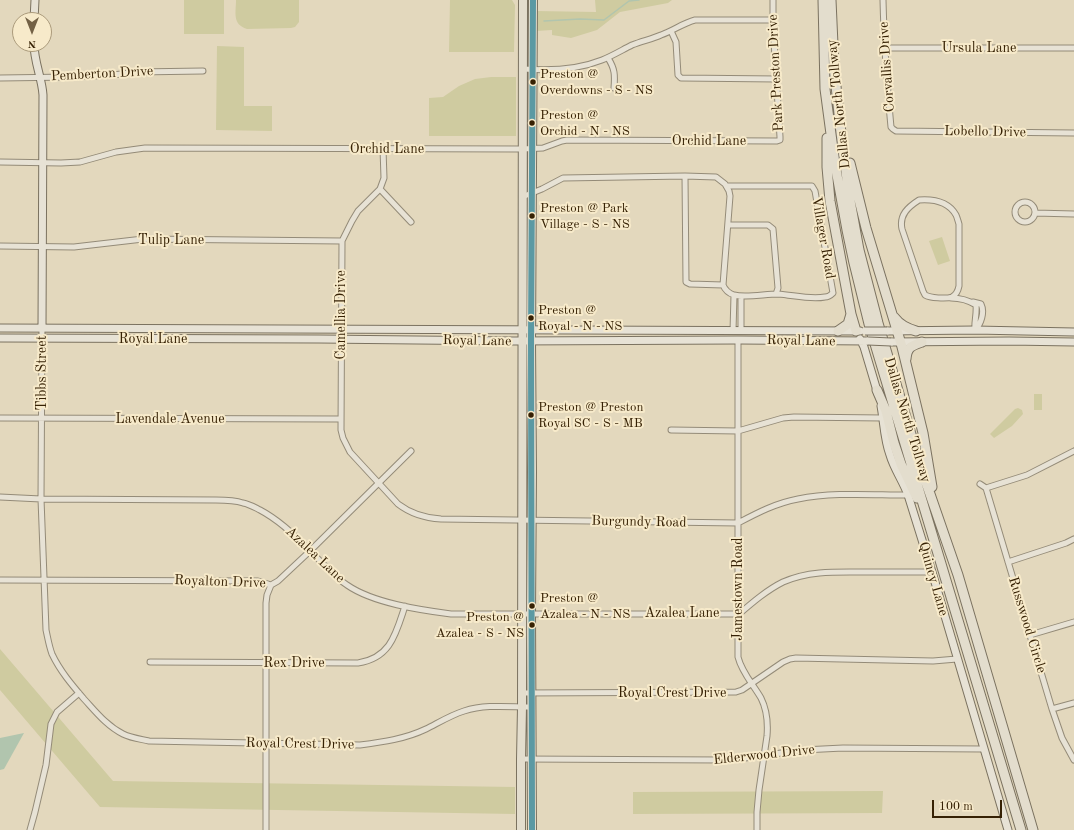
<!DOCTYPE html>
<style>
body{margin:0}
#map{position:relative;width:1074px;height:830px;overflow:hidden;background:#e3d8bd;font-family:"Old Standard TT",serif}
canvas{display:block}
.north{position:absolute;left:12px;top:12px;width:40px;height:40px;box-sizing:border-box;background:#f7eaca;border:1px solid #aa9a7b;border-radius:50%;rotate:180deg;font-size:11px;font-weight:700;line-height:16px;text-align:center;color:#362104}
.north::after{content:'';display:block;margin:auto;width:14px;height:18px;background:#736145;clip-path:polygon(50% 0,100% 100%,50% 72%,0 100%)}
.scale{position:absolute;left:932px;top:800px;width:70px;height:18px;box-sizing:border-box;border:2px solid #362104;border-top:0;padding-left:5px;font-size:12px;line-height:14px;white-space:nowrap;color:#362104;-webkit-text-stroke:3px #f7eaca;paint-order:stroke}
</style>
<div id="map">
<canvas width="1074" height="830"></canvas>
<div class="north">N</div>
<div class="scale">100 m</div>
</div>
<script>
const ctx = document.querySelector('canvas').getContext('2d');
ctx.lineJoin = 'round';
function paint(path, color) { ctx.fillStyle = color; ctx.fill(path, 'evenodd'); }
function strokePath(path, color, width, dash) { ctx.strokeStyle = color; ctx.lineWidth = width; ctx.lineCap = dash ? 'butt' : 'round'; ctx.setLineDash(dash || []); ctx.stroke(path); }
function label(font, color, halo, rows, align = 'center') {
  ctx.font = font + ' "Old Standard TT",serif'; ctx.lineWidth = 4; ctx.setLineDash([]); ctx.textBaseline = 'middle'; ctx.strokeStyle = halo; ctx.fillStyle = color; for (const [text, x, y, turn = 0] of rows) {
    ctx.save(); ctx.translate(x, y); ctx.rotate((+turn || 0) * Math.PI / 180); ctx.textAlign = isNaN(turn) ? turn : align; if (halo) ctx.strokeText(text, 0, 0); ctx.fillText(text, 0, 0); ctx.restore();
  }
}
paint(new Path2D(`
 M184 0H224V34H184Z
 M236 0H299V22L295 27 291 28 247 29C232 24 236 13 236 0Z
 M450 0H512L515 5 514 52H449Z
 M595 0H672L668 3 620 12 597 30 571 38 552 35V30L536 31 535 11 596 12Z
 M217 46 244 47V106H272V131L216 130Z
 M491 77H516V136H429V98L443 97 459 86 475 79Z
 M942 237 950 261 938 265 929 241Z
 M1034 394H1042V410H1034Z
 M1018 408 1022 410 1023 414 1012 426 994 438 990 434 1015 409Z
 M0 649 113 781 515 787V814L100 807 0 690Z
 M883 791 882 813 633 814V792Z`), '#cfcba0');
paint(new Path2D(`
 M24 733 4 769 0 770V738Z`), '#b1c5ae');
strokePath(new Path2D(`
 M544 21 580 19 604 20 629 1 639 0`), '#b1c5ae', 1.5);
const street = new Path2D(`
 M883 0C884 43 887 85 891 127L893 129 896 131 1074 133
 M671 31 676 42 678 75 681 78 777 79
 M884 48H1074
 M608 58C615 69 615 75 614 88
 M523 69C549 71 577 70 602 60 612 56 622 50 632 45 642 41 652 39 661 35 673 31 683 23 695 20H773
 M0 78 71 77 113 75 137 72 203 71
 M383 149 384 178 380 189 358 211 352 221 342 241 341 430 343 438 350 452 398 504C411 514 424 518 441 519L738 523C757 513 776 503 798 499 833 492 871 495 908 495
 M0 162 61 163 80 162 116 152 145 148 522 149 543 148 562 141 567 140 777 141 780 140V137L773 25V0
 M685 176 686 282 690 284 723 285
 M380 189 411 222
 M522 197 542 189 563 178 685 176 716 177 725 184 729 191 730 196 723 285C725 290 728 293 734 295 746 298 765 294 778 294 793 295 810 300 825 297 828 297 831 295 833 293L815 191 812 186H727
 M919 200C933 199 948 201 956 215 957 217 958 221 959 224V286C958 291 956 295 952 297 946 299 930 298 925 295L923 291 902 229C899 215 908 207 919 200Z
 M1015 212a10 10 0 1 1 20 0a10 10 0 1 1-20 0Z
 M1035 213 1074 214
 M728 225H768L773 229 778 288 776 294
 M0 246 74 247 143 239 342 241
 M741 296V331
 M951 298C960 298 968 300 976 305 977 314 974 322 975 330
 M973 302 981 304C985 312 981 324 975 330
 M42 328 41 499 46 630C48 639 49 646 52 654 60 671 72 685 84 699 96 712 107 726 123 734 131 738 140 739 149 741L360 745C383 742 405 739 426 729 438 723 451 715 464 711 486 704 509 707 531 707
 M733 331 734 295
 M738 340V657C742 673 753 684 761 698 767 710 768 724 767 736L759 790 757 812V830
 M0 418 341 419
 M671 430 738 431 783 418 794 417 883 418
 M980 484 986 488 1027 475 1074 451
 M986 488 1052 709 1062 738 1074 760
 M0 497 41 499 216 500C225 500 234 500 243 503 249 504 254 507 260 510 279 520 296 536 311 552 323 563 333 576 347 585 373 603 420 610 451 614H739C753 602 767 590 783 582 810 570 839 572 868 572 889 572 910 572 932 572
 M1008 562 1066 543 1074 539
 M0 580 258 581 268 584 271 585
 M271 585 278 581 310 551 411 451
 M1030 635 1074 622
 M150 662 358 663C391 658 396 633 405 606
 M522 693 736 692 742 690 783 662 790 659 796 658 933 661 957 659
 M1052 709 1074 703
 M521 759 722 760 738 759 803 750 843 748 983 749
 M30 830 35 812 46 765 51 724 57 712 79 693
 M266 830V603L267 595 271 585`);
const secondary = new Path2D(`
 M34 20 35 0
 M34 44C34 62 42 78 43 95L42 328
 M0 328 860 331
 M887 331 975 330 1074 332
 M0 338 319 339 514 341 738 340 868 341
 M860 339 864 347 878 394
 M891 342 1009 341 1074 342
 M881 406C884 422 884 439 890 455 894 469 903 481 908 495L932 572 1008 830`);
const primary = new Path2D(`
 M521 830V759L522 707 523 0
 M532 830 531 613 532 472 531 341 533 0`);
const highway = new Path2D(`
 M823 0 825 89 835 164 847 230 854 263 869 324 1021 830
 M831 0 834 67 841 133 849 195 859 250 878 323 921 468 958 575 1033 830
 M827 138V167L830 201 851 314 856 331
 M850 163 866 228 902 347 923 433 932 487
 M894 317C900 325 907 328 916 331
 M838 331 848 324 851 314
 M906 359C907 347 911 346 922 342
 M877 390 886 411 894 443 901 464 917 498`);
strokePath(street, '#948b78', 7);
strokePath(secondary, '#7b7260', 9);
strokePath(primary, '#7b7260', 10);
strokePath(highway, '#7b7260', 11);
strokePath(street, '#e7e2d5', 5);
strokePath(secondary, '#e7e2d5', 7);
strokePath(primary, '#e3ddcd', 8);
strokePath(highway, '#e3ddcd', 9);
const secondaryBridge = new Path2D(`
 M865 331H887
 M868 341 891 342`);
strokePath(secondaryBridge, '#7b7260', 9, []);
strokePath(secondaryBridge, '#e7e2d5', 7);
strokePath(new Path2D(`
 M532 830 531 341 533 0`), '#5b99a3', 6);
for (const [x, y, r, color] of [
 [533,82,3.5,"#362104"],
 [532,123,3.5,"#362104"],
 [532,216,3.5,"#362104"],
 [531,318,3.5,"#362104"],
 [531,415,3.5,"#362104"],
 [532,606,3.5,"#362104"],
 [532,625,3.5,"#362104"]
]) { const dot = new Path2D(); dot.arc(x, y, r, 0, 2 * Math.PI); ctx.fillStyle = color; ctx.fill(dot); strokePath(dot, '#f7eaca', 1.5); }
label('13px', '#362104', '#f7eaca', [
 ["Preston @",540,75],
 ["Overdowns - S - NS",540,91],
 ["Preston @",540,116],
 ["Orchid - N - NS",540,132],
 ["Preston @ Park",540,209],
 ["Village - S - NS",540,225],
 ["Preston @",538,311],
 ["Royal - N - NS",538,327],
 ["Preston @ Preston",538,408],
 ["Royal SC - S - MB",538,424],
 ["Preston @",540,599],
 ["Azalea - N - NS",540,615],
 ["Preston @",524,618,"right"],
 ["Azalea - S - NS",524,634,"right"]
], 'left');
label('14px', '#362104', '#f7eaca', [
 ["Ursula Lane",979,48],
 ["Corvallis Drive",887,67,-94],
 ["Park Preston Drive",776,73,-93],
 ["Pemberton Drive",102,74,-3],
 ["Dallas North Tollway",839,104,-96],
 ["Lobello Drive",985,132,1],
 ["Orchid Lane",709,141],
 ["Orchid Lane",387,149],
 ["Villager Road",823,238,80],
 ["Tulip Lane",171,240],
 ["Camellia Drive",341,315,-90],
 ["Royal Lane",153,339],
 ["Royal Lane",477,341,1],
 ["Royal Lane",801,341,1],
 ["Tibbs Street",42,373,-90],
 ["Lavendale Avenue",170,419],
 ["Dallas North Tollway",907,420,73],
 ["Burgundy Road",639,522,1],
 ["Azalea Lane",315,555,43],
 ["Quincy Lane",933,579,74],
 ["Royalton Drive",220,582,2],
 ["Jamestown Road",738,589,-90],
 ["Azalea Lane",682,613],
 ["Russwood Circle",1027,625,73],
 ["Rex Drive",294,663],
 ["Royal Crest Drive",672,693],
 ["Royal Crest Drive",300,744,1],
 ["Elderwood Drive",764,755,-6]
]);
</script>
